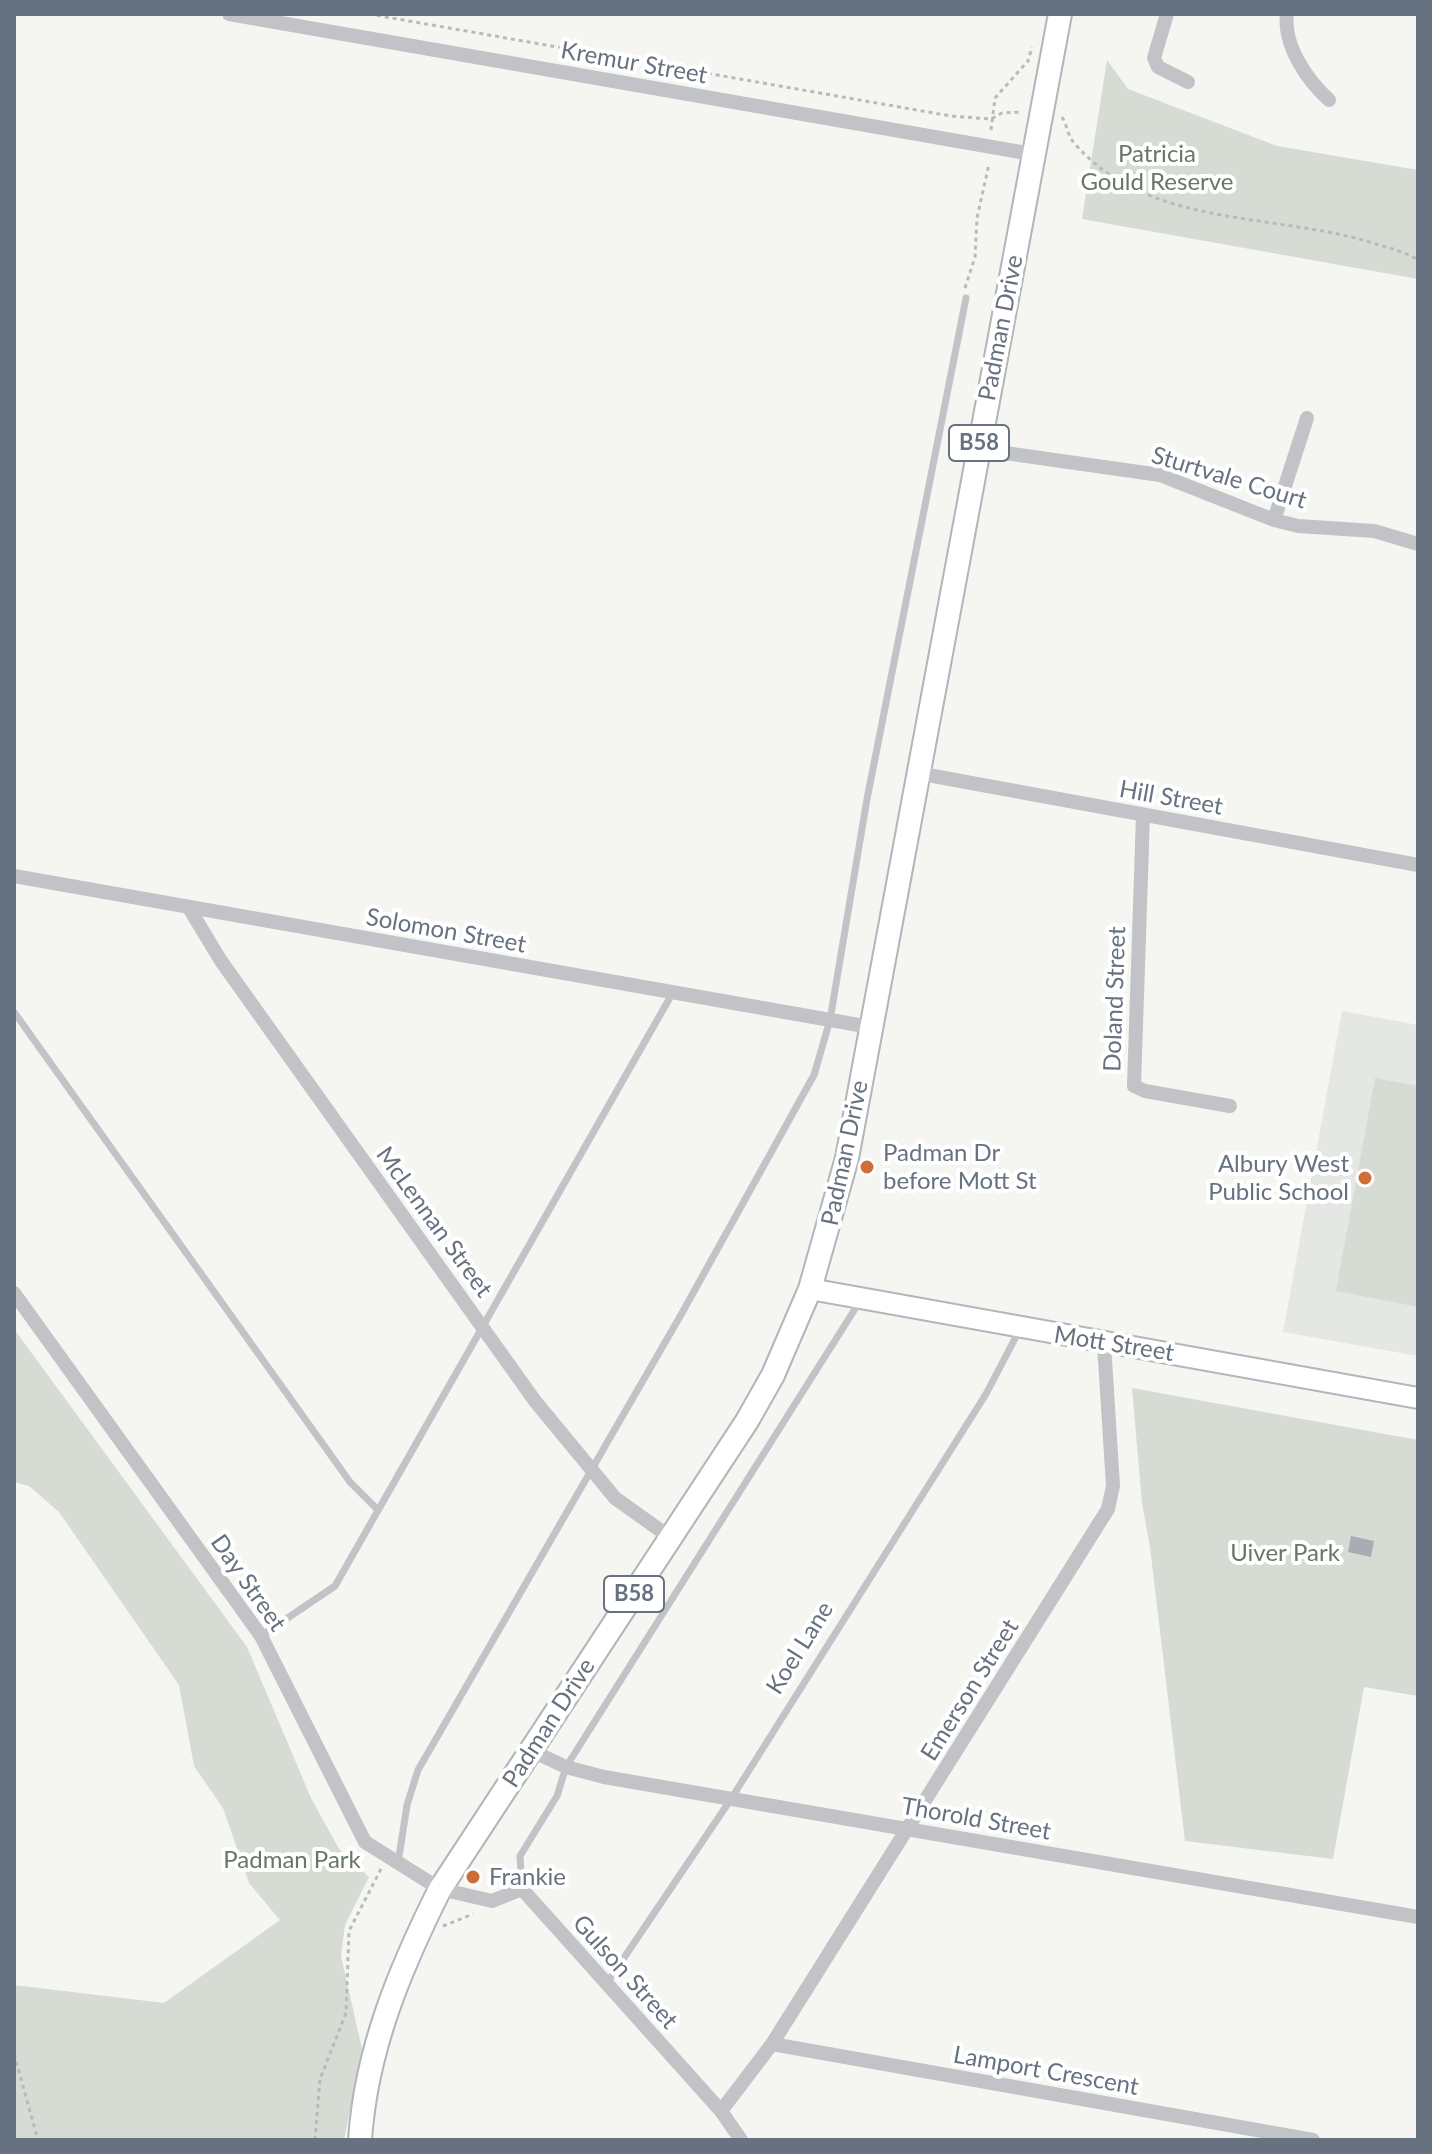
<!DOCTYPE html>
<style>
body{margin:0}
#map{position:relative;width:1432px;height:2154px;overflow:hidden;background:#f5f5f2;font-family:Lato,sans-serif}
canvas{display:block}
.frame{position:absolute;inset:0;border:16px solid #677280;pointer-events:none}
</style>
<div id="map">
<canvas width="1432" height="2154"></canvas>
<div class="frame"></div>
</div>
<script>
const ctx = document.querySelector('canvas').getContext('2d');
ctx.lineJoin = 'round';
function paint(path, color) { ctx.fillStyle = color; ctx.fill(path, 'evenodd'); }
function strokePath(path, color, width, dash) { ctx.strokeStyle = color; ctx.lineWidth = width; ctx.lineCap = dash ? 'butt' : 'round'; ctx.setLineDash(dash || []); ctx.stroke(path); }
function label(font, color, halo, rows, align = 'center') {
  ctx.font = font + ' Lato,sans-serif'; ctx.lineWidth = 8; ctx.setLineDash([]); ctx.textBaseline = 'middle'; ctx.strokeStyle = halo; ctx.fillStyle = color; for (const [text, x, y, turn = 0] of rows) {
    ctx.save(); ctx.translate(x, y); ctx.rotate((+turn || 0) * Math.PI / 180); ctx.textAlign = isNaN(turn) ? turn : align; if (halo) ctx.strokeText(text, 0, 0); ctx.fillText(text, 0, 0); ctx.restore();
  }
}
paint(new Path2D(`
 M1342 1011 1418 1025V1356L1283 1332Z`), '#e5e7e5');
paint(new Path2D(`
 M1107 60 1128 89 1277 146 1418 170V279L1082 219Z
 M1375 1078 1418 1086V1307L1336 1291Z
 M14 1329 247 1647 311 1798 339 1849 369 1877 345 1925 341 1956 362 2049 344 2140H14V1985L164 2003 280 1920 249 1883 223 1808 194 1766 179 1685 59 1512 29 1486 14 1482Z
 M1132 1388 1418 1440V1696L1364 1687 1333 1859 1185 1841 1150 1547 1142 1503Z`), '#d6dbd3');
paint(new Path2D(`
 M1351 1536 1374 1541 1371 1557 1348 1552Z`), '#a7adb3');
const secondary = new Path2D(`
 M810 1289 1418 1398`);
const primary = new Path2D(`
 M360 2140C366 2050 400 1969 440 1889L747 1421 773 1375 810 1289 847 1158 1060 14`);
strokePath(secondary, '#b3b7bb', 24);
strokePath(primary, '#b2b5b9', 26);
strokePath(new Path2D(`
 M369 14 951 116 991 119 1002 113 1022 112
 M1062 117C1067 125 1068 137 1075 144 1147 227 1270 213 1366 241 1384 247 1402 250 1418 260
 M991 130 995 98 1028 61 1032 47
 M965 288 975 257 977 218 989 164
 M443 1926 473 1914
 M14 2054 38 2140
 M315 2140 320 2079 346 2013 349 1931 381 1869`), '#b8babd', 3, [4, 4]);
strokePath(new Path2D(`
 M14 1012 350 1482 377 1509
 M261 1636 335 1586 672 994
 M398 1863 407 1805 418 1770 682 1313 814 1075 830 1020 867 799 966 298
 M522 1889 520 1856 557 1796 566 1767 860 1301
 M607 1983 731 1799 986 1394 1020 1329`), '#c1c3c7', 7);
strokePath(new Path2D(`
 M229 14 1032 154
 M1167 14 1154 58 1158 67 1188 82
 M1287 14C1283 45 1307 80 1329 100
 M977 449 1160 475 1274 520 1298 526 1374 531 1418 544
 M1274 520 1307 418
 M917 773 1418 865
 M1143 815 1134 1086 1145 1091 1230 1106
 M14 876 870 1027
 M189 908 221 961 535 1401 615 1498 671 1538
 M14 1293 261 1636 365 1842 440 1889 492 1901 522 1889 721 2111 741 2140
 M530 1750 566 1767 604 1777 1418 1917
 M772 2044 1313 2140
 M721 2111 772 2044 1108 1509 1113 1486 1104 1344`), '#c1c3c7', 14);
strokePath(secondary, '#fff', 20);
strokePath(primary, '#fff', 22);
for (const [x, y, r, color] of [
 [867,1167,8,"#d06c37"],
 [1365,1178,8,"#d06c37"],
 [473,1877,8,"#d06c37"]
]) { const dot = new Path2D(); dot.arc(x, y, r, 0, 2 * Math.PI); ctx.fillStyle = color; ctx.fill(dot); strokePath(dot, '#fff', 3); }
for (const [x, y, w] of [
 [979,443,60],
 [634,1594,60]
]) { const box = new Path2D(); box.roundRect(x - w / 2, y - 18, w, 36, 6); ctx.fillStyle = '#fff'; ctx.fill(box); strokePath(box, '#677280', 2); }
label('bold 22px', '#677280', null, [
 ["B58",979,443],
 ["B58",634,1594]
]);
label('24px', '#677280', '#fff', [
 ["Kremur Street",634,63,10],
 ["Padman Drive",1001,328,-79],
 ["Sturtvale Court",1229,478,17],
 ["Hill Street",1171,798,10],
 ["Solomon Street",446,931,10],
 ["Doland Street",1115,999,-88],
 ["Padman Drive",845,1153,-78],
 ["McLennan Street",434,1222,54],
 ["Mott Street",1114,1344,9],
 ["Day Street",248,1583,55],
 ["Koel Lane",800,1648,-58],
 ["Emerson Street",970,1690,-58],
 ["Padman Drive",549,1723,-57],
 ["Thorold Street",976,1819,10],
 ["Gulson Street",625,1972,48],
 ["Lamport Crescent",1046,2071,10]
]);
label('24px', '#677865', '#fff', [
 ["Patricia",1157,154],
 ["Gould Reserve",1157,182],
 ["Uiver Park",1285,1553],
 ["Padman Park",292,1860]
]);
label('24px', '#677280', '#fff', [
 ["Padman Dr",883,1153],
 ["before Mott St",883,1181],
 ["Albury West",1349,1164,"right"],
 ["Public School",1349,1192,"right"],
 ["Frankie",489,1877]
], 'left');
</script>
